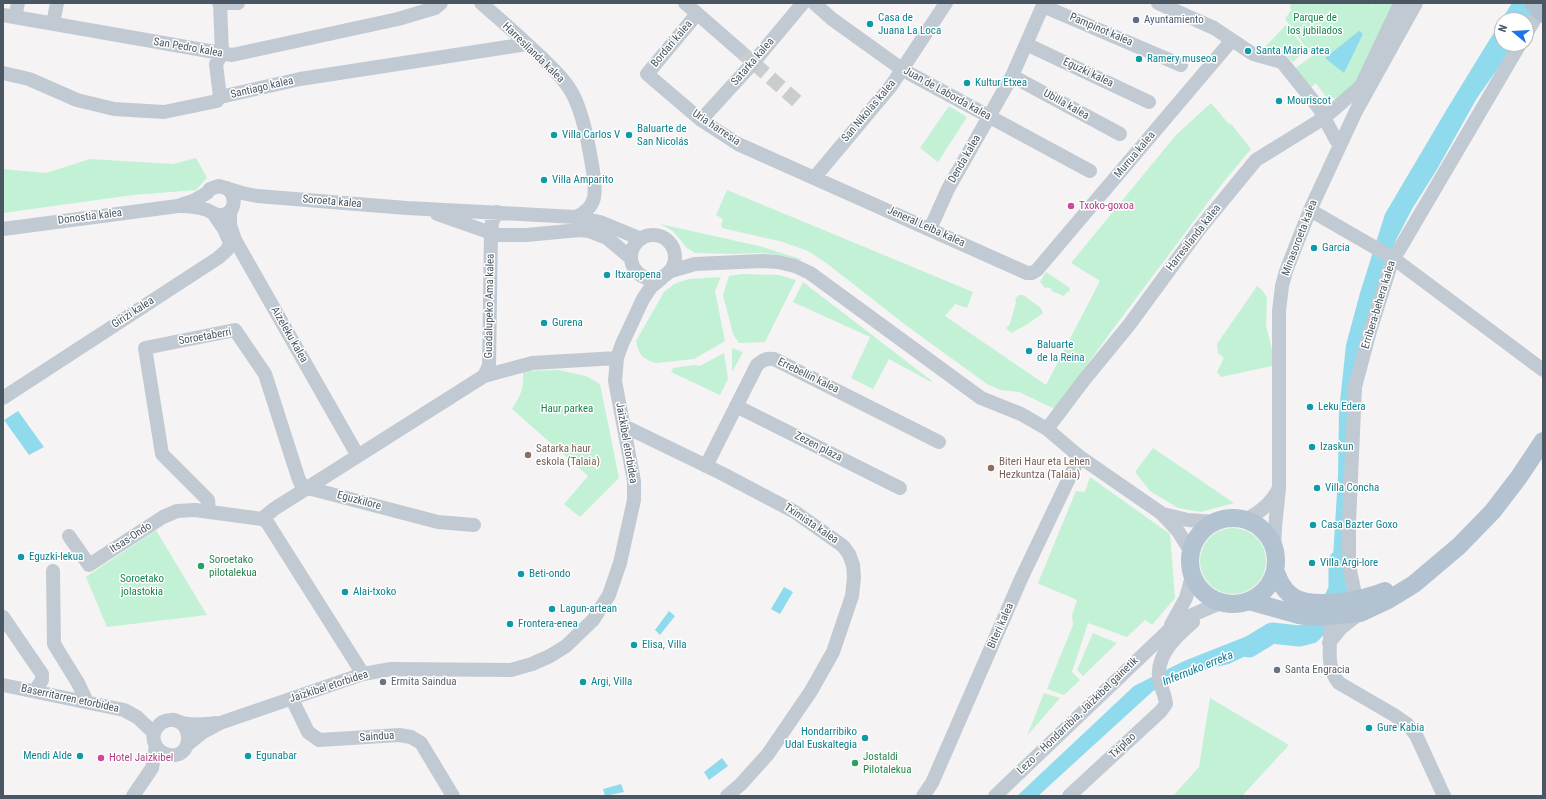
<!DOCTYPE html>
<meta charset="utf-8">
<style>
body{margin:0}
#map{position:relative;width:1546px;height:799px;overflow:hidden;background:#f5f3f3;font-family:"Roboto Condensed",sans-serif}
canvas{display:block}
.frame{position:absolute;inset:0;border:4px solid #4a5661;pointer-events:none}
.north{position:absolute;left:1494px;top:12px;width:40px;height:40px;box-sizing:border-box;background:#fff;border:1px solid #b7bbc0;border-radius:50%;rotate:288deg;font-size:11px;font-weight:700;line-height:16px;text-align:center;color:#4a5661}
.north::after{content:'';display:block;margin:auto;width:14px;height:18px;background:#1a73e8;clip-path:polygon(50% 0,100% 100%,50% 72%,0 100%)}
</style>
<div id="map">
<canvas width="1546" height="799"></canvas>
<div class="frame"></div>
<div class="north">N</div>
</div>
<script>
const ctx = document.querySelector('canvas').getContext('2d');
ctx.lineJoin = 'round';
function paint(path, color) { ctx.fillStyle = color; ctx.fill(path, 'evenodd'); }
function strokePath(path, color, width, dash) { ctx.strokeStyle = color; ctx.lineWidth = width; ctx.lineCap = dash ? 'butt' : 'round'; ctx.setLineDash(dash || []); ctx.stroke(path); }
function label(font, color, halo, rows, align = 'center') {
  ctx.font = font + ' "Roboto Condensed",sans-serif'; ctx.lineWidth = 3; ctx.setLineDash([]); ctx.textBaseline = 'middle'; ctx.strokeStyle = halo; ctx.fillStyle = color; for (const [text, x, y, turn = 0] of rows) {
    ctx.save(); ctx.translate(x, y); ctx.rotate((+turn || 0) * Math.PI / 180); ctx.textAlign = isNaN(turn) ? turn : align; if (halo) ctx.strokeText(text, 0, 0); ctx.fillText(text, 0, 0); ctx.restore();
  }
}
paint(new Path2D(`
 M1290 3H1375L1367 11 1376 3H1393L1356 83 1335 99 1332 97 1328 100 1316 83 1310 88 1294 69 1312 56 1285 19 1291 10Z
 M1286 25 1306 50 1293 62 1287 56 1274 52 1272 55 1260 52Z
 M1211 103 1229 124 1232 125 1251 149 1221 185 1110 333 1055 409 1019 392 1001 390 987 384 907 326 825 262 808 251 783 242 722 228 721 225 723 219 716 215 727 190 973 292 967 308 955 304 945 316 1046 385 1100 281 1071 263 1176 135Z
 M949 106 967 117 938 162 920 148Z
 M196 158 207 178 196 190 133 195 3 213V169L46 173 90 159 173 164Z
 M660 224 759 246 801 259 800 260 779 255 760 253 732 254 695 253 687 248 673 231Z
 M1046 272 1070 288 1069 292H1067L1064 296 1051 291 1052 289 1047 287 1046 289 1040 282Z
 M743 274 779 275 796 280 765 342 739 343 733 334 723 295 729 276Z
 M721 277 715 291 725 341 694 359 657 363C644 361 638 354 636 341L664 292 674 284 689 279Z
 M803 282 932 381 931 382 889 359 873 389 851 378 870 337 793 302Z
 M1257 286 1263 291 1267 298 1266 326 1276 365 1221 377 1217 372 1224 358 1218 353 1217 344Z
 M1019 295H1023L1040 307 1043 313 1026 325 1011 333 1006 328 1010 324 1016 302 1015 299Z
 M732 348 743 352 732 372Z
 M724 353 728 379 720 395 671 372 673 368 694 365 700 366Z
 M559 370 586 376 600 384 619 478 580 517 564 504 588 476 512 409C521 396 524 387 523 371Z
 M1153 448 1234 503 1201 512 1178 508 1150 491 1135 472Z
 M1090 477 1170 534 1175 598 1152 625 1145 620 1127 637 1088 623 1072 672 1080 680 1064 695 1047 689 1073 625 1072 615 1077 600 1037 583H1038L1076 491 1085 492Z
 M1200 561a33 33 0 1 1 66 0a33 33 0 1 1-66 0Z
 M156 530 207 615 107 627 86 577Z
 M1093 633 1117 643 1083 676 1077 670Z
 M1044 693 1060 698 1027 736Z
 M1210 698 1289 745 1242 796H1173L1199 767Z`), '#c3f1d5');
paint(new Path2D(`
 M1512 3H1537L1526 27V20H1502V44H1515L1477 98 1436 171 1412 209 1396 240 1369 314 1344 572 1345 589 1331 590 1338 476 1339 411 1346 345 1360 293 1385 214 1447 109Z
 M1359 31 1363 34 1344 73 1325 58Z
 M18 411 44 447 29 455 4 420Z
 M784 587 793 592 780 614 771 609Z
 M669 611 675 616 660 635 655 630Z
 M1272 628V637L1252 653 1229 664 1206 669 1153 691 1038 796H1017L1134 686 1184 661 1260 631Z
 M722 758 728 766 709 780 704 772Z
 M621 784 624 792 605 796 603 789Z`), '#90daee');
strokePath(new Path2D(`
 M1249 647 1272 633 1299 636 1311 633 1324 619 1339 590V561`), '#90daee', 21);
strokePath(new Path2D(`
 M739 50 799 103`), '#caccce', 14, [14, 7]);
strokePath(new Path2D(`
 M219 3H238
 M481 3C501 20 521 38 540 56 554 70 568 82 576 101 585 123 589 147 593 171 596 192 598 207 576 217
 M685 3 739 50
 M814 3 832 19 903 70 1090 171
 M1158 3 1214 28 1253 54 1282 62 1319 108 1336 140 1341 143
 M1043 6 1181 65
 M697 14 647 74 701 120 738 144 1027 273H1032L1037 270 1232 40
 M3 15 232 55 398 19 435 8 441 3
 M15 17 18 3
 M53 24 57 3
 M1526 34 1536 17
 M1026 44 1149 102
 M3 73 29 79 77 100 114 109 164 112 217 101 220 97 300 79 527 44
 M1012 76 1120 134
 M220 97 216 64 222 54 220 3
 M701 120 752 64 803 3
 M815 177 891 86 946 3
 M181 206C190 206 199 207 207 210 212 212 215 216 222 215 236 213 237 196 227 188
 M1310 210 1393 258 1543 370
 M230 211V225L235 240 358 456
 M437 214 497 235H526L580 230 589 231 607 238 631 258
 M3 229 178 206 193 201 207 193 210 189 219 186 242 193 257 196 407 208 576 217 600 222 641 239
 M930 229 948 189 1012 76 1044 3
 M631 257a22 22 0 1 1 44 0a22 22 0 1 1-44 0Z
 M671 271 695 264 762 261 778 262 795 266 810 273 981 398 1021 414 1047 429 1080 457 1161 513 1178 531 1191 552
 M484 376 489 366 491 233 492 222 497 212
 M3 398 218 258 227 250 230 243 224 229 213 213
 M736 406 900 488
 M624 426 721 473 795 512 843 546 849 554 853 565 854 577 852 596 833 652 811 691 768 754 741 784 727 796
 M1047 429 1084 380 1129 325 1201 227 1256 160 1324 118 1361 86 1400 4 1411 10
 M706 466 757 365C763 360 766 358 774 359L939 442
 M209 511 208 500 162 454 145 348 235 330 265 374 298 477 301 484 308 488 438 522 474 525
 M1163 514 1188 520 1216 522
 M262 519 274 509 484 376 532 363 617 358
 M1245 520C1259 513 1271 504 1278 490
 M69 536 89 565 163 517 177 511 195 510 262 519 267 522 363 674
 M1274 551 1275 527 1279 488V311L1282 286 1286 271 1310 210 1356 111 1416 3
 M53 571 54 644 78 683 87 702
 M1356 599 1349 566V523L1355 387 1370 331 1393 258 1399 250 1520 44
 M1320 609 1328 617 1330 621C1332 642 1324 666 1339 683L1394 715 1407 724 1416 735 1444 796
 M3 617 42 674V680L35 691
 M1171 625 1186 598 1192 576
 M1329 643 1341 628 1360 613
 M3 685 124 710 137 717 154 733
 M292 699 308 732 319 740 399 735 411 737 421 743 453 796
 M182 723C195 737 186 761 166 754 161 752 157 749 155 744 150 733 159 720 171 720 175 719 178 722 182 723 192 726 206 724 216 723
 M188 744 203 732 220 723 363 674 391 669 511 670 532 664 550 656 566 646 593 620 609 595 620 563 634 500V481L615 381 617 358 622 344 643 299 651 287 662 278
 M133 796 152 768 156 746
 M923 796 932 783 1021 579 1073 470 1080 457
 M995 796 1170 629 1190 616 1220 603
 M1069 796 1161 711 1166 704C1165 694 1160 686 1159 677 1157 653 1177 636 1193 622`), '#c1cad2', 14);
strokePath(new Path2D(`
 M1533 3 1543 14
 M1190 561a43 43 0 1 1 86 0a43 43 0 1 1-86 0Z
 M1275 570C1279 580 1283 590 1292 596 1312 610 1363 600 1385 591
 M1249 601 1299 615 1316 617 1360 613 1388 600 1414 584 1459 546 1493 511 1519 477 1543 441`), '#b3c2d1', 18);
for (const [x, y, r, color] of [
 [1136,20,4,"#5c6f8a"],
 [870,24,4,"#0f9aa8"],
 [1248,51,4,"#0f9aa8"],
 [1139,59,4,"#0f9aa8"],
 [967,83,4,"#0f9aa8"],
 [1279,101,4,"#0f9aa8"],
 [554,135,4,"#0f9aa8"],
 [629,135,4,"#0f9aa8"],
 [544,180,4,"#0f9aa8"],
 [1071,206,4,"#d1479c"],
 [1314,248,4,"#0f9aa8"],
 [607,275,4,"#0f9aa8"],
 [544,323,4,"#0f9aa8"],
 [1029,351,4,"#0f9aa8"],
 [1310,407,4,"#0f9aa8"],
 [1312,447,4,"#0f9aa8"],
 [528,455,4,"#8d6e63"],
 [991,468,4,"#8d6e63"],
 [1317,488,4,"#0f9aa8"],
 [1313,525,4,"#0f9aa8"],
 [21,557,4,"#0f9aa8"],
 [1312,563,4,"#0f9aa8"],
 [201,566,4,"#2e9e5b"],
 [521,574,4,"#0f9aa8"],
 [345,592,4,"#0f9aa8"],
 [552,609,4,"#0f9aa8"],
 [510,624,4,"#0f9aa8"],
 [634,645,4,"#0f9aa8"],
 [1277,670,4,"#6b7280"],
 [383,682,4,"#6b7280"],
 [583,682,4,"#0f9aa8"],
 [1369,728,4,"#0f9aa8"],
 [865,738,4,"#0f9aa8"],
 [80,756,4,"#0f9aa8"],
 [248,756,4,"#0f9aa8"],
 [101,758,4,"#d1479c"],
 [855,763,4,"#2e9e5b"]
]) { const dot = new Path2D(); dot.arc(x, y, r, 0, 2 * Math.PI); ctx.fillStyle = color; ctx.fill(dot); strokePath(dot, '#fff', 1.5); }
label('11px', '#0d838f', '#fff', [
 ["Casa de",878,18],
 ["Juana La Loca",878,31],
 ["Santa Maria atea",1256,51],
 ["Ramery museoa",1147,59],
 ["Kultur Etxea",975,83],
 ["Mouriscot",1287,101],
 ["Baluarte de",637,129],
 ["San Nicolás",637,142],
 ["Villa Carlos V",562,135],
 ["Villa Amparito",552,180],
 ["Garcia",1322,248],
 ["Itxaropena",615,275],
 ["Gurena",552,323],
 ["Baluarte",1037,345],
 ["de la Reina",1037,358],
 ["Leku Edera",1318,407],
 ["Izaskun",1320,447],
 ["Villa Concha",1325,488],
 ["Casa Bazter Goxo",1321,525],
 ["Eguzki-lekua",29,557],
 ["Villa Argi-lore",1320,563],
 ["Beti-ondo",529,574],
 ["Alai-txoko",353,592],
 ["Lagun-artean",560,609],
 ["Frontera-enea",518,624],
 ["Elisa, Villa",642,645],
 ["Argi, Villa",591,682],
 ["Gure Kabia",1377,728],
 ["Hondarribiko",857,732,"right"],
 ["Udal Euskaltegia",857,745,"right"],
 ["Mendi Alde",72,756,"right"],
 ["Egunabar",256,756]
], 'left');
label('11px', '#17864f', '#fff', [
 ["Parque de",1315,18],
 ["los jubilados",1315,31],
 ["Haur parkea",567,409],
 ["Soroetako",142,579],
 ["jolastokia",142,592]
]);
label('11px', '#4e5e75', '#fff', [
 ["Ayuntamiento",1144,20]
], 'left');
label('11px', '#4a5661', '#fff', [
 ["Pampinot kalea",1101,30,23],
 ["Bordari kalea",672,44,-50],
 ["San Pedro kalea",188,48,10],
 ["Harresilanda kalea",533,53,44],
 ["Satarka kalea",753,62,-49],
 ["Eguzki kalea",1088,73,25],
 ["Santiago kalea",262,88,-13],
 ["Juan de Laborda kalea",947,94,29],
 ["Ubilla kalea",1066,105,29],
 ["San Nikolas kalea",869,111,-50],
 ["Uria harresia",716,128,34],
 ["Murrua kalea",1135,155,-50],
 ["Denda kalea",965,159,-60],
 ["Soroeta kalea",332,202,5],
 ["Donostia kalea",90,217,-7],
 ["Jeneral Leiba kalea",926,227,24],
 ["Harresilanda kalea",1194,238,-52],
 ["Minasoroeta kalea",1300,238,-69],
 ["Erribera-behera kalea",1379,305,-73],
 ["Guadalupeko Ama kalea",490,306,-89],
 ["Girizi kalea",133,313,-33],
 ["Aizeleku kalea",289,335,60],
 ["Soroetaberri",205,337,-10],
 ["Errebellin kalea",808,376,26],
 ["Jaizkibel etorbidea",626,443,80],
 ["Zezen plaza",818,447,27],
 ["Eguzkilore",359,501,15],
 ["Tximista kalea",811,524,34],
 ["Itsas-Ondo",131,538,-33],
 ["Biteri kalea",1001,626,-66],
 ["Jaizkibel etorbidea",329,687,-18],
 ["Baserritarren etorbidea",70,699,12],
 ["Lezo – Hondarribia, Jaizkibel gainetik",1078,716,-44],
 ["Saindua",377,737,-4],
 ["Txiplao",1123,746,-43]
]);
label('11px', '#b23c85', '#fff', [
 ["Txoko-goxoa",1079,206],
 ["Hotel Jaizkibel",109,758]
], 'left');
label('11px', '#785e54', '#fff', [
 ["Satarka haur",536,449],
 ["eskola (Talaia)",536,462],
 ["Biteri Haur eta Lehen",999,462],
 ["Hezkuntza (Talaia)",999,475]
], 'left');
label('11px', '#27864d', '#fff', [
 ["Soroetako",209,560],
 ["pilotalekua",209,573],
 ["Jostaldi",863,757],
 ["Pilotalekua",863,770]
], 'left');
label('11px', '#5b616d', '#fff', [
 ["Santa Engracia",1285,670],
 ["Ermita Saindua",391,682]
], 'left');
label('italic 12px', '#0c7c9b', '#fff', [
 ["Infernuko erreka",1198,669,-22]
]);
</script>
